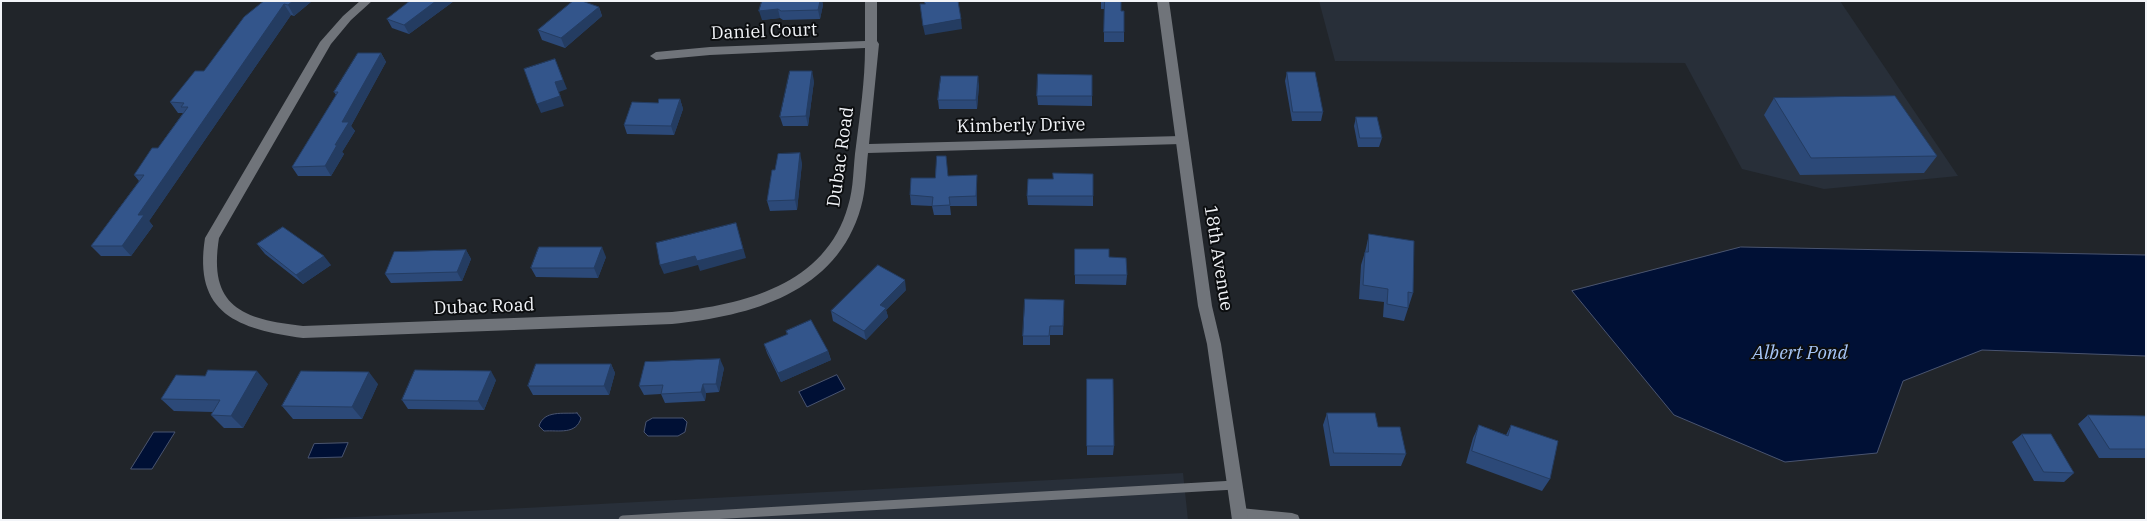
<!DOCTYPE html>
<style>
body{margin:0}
#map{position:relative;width:2147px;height:521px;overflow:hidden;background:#21252a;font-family:"IBM Plex Serif",serif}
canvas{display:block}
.frame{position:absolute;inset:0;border:2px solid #f2f4f8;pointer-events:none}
</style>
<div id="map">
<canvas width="2147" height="521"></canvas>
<div class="frame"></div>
</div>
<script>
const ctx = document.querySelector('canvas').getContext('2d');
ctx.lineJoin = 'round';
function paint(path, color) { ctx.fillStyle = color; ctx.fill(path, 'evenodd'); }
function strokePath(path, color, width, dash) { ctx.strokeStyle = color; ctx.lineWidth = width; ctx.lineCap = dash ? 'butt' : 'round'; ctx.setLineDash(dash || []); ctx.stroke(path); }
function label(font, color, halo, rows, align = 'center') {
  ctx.font = font + ' "IBM Plex Serif",serif'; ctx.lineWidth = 4; ctx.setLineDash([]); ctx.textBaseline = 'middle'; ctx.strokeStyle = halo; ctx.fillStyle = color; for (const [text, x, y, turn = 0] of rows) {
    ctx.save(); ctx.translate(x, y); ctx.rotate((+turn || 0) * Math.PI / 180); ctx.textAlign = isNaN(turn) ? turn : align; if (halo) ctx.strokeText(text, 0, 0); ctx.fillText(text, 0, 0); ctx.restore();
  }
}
paint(new Path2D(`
 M1319 1H1840L1958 176 1824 189 1742 169 1685 63 1335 61Z
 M1183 473 1188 520H299Z`), '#282f39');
const water = new Path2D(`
 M1741 247 2146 255V356L1982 350 1903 381 1877 453 1785 462 1674 415 1572 291Z
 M837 375 845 389 807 407 799 392Z
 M577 413 581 418C576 435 559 430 544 431L539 426C544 410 563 414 577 413Z
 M653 418H683L687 422 685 432 678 436H648L644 432 646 422Z
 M154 432H175L152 469H131Z
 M348 443 342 457 308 458 314 444Z`);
paint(water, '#001035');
strokePath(water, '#495470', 1);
strokePath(new Path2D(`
 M623 520 1235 485`), '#70747a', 9);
paint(new Path2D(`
 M360 1H372L351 20 331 44 219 238C208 307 242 319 303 326L672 312C743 305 826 285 848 206 854 188 853 166 856 146 860 114 865 81 865 48L710 55 656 60 650 56 656 52 710 47 865 41V1H877V41L879 44 869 144 1181 136 1187 140 1181 144 868 153C866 170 866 190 861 207 837 293 751 316 672 324L303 338C238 329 193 314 205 238L320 42 343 16Z
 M1240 508 1292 513 1298 515 1300 520H1234L1232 515 1234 510Z`), '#70747a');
paint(new Path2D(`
 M1157 1H1169L1212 306 1221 344 1248 520H1232L1207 344 1198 306Z`), '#70747a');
paint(new Path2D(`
 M264 1H312L294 16 291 15 149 221 153 226 131 256H101L91 246 139 181 134 175 158 148 183 113H178L170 102 204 71Z
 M410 1H454L409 34 392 28 387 19Z
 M762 1H822L823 5 820 19 783 20 780 18 762 20Z
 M1101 1H1121V11L1124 32V42H1104V9H1101Z
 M599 7 602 16 565 48 542 40 538 30Z
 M381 53 386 62 351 126 355 131 342 152 344 154 331 176H298L292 167 336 95 334 92Z
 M1287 72 1323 112 1321 121H1292L1285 81Z
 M1092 75V106L1038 105 1037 96Z
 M814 81 808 126H783L780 117Z
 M979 85 977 109H939L938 100Z
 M1774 98 1937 156 1924 173 1800 175 1764 115Z
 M680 99 683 109 674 135 627 134 624 125 658 103Z
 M1356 117 1382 138 1379 147H1358L1354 126Z
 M802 163 797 210 770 211 767 201 775 170Z
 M1093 174V206L1028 205 1027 196Z
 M948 176 977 185V206H950L951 215H934L932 206 911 205 910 195 935 178Z
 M1369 234 1413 293 1404 321 1383 317 1384 302 1359 299 1361 265 1365 252 1366 248Z
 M257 244 331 265 303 284 265 254Z
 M1075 249 1109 257 1127 275 1126 285 1075 284Z
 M466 250 471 259 462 281 391 283 385 274Z
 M606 257 598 278 536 277 531 268Z
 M906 290 886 310 888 317 866 340 833 321 831 311Z
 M1064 309 1063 335H1050V345H1023V336Z
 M786 331 828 351 831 360 781 382 767 353 764 344 787 335Z
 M611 364 615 373 609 395H533L528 386Z
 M724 368 719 392 706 393 705 401 665 403 661 394 644 395 639 386Z
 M1087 379 1114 446 1113 455H1087Z
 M496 380 484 410 408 409 402 400Z
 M268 384 243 428H224L211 415 213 412 174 411 161 399Z
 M378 384 362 419H293L282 406Z
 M1327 413 1378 427 1406 454 1401 466H1330L1323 425Z
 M2088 415 2146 416V458H2099L2078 424Z
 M1479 425 1506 435 1511 425 1550 479 1542 491 1466 463 1473 438Z
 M2022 434 2074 473 2064 482 2034 481 2012 442Z`), '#2c4978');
paint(new Path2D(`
 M293 1H312L294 16 288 5Z
 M436 1H454L409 34 404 25Z
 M820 1H822L823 5 820 19 818 10Z
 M284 4 291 15 149 221 153 226 131 256 122 246 138 215Z
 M599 7 602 16 565 48 561 38Z
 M778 9 780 18 762 20 759 11Z
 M961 19 962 29 925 35 923 26Z
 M381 53 386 62 351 126 355 131 342 152 344 154 331 176 325 166 335 145 342 122Z
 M555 59 567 89 559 92 564 106 541 113 537 104 555 82Z
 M812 71 814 81 808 126 806 116Z
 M978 76 979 85 977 109 976 100Z
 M680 99 683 109 674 135 671 126Z
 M800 153 802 163 797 210 795 200Z
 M977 175V206L976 196Z
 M736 223 746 258 700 271 698 265 664 274 660 265 695 256Z
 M602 247 606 257 598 278 594 268Z
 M466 250 471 259 462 281 457 272Z
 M324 256 331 265 303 284 296 275Z
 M905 280 906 290 886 310 888 317 866 340 864 331 880 305Z
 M828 351 831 360 781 382 778 373Z
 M720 359 724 368 719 392 716 384Z
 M611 364 615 373 609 395 604 386Z
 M257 371 268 384 243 428 231 416Z
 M491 371 496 380 484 410 478 401Z
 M369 372 378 384 362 419 352 407Z
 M703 384 706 393 705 401 701 392Z`), '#243c61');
const building = new Path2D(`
 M264 1H293L288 5 284 4 138 215H144L122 246H91L144 175H134L152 148H158L188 107H181L184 103 170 102 195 71H204L244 17Z
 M410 1H436L404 25 387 19Z
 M573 1H582L599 7 561 38 538 30Z
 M762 1H820L818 10 781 11 778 9 759 11Z
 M924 1H958L961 19 923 26 920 4H925Z
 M1105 1H1121V11H1124V32H1104Z
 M358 53H381L342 122H349L335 145H337L325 166 292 167 338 92H334Z
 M555 59 563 80 555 82 560 96 537 104 524 69Z
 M790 71H812L806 116 780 117Z
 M1287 72H1315L1323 112H1293Z
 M1038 74 1092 75V96H1037Z
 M941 76H978L976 100H938Z
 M1895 96 1937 156 1811 158 1774 98Z
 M659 99H680L671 126 624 125 632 102 658 103Z
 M1356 117H1377L1382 138H1360Z
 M800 153 795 200 767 201 772 170H775L778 154Z
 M937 156H946L948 176 977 175 976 196 949 197 950 205 932 206 933 197 910 195 911 178H935Z
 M1053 173 1093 174V196H1027L1028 179H1053Z
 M736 223 743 249 697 261 695 256 660 265 656 243Z
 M283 227 324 256 296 275 257 244Z
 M1369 234 1414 241 1413 293 1408 292V308L1387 304 1388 289 1363 285 1365 252H1368Z
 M539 247H602L594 268H531Z
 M1075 249H1109V257L1126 258 1127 275H1075Z
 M466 250 457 272 385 274 394 252Z
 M878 265 905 280 880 305 886 308 864 331 831 311Z
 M1025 299 1064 300 1063 326H1050L1049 336H1023Z
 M811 320 828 351 778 373 764 344 788 334 786 331Z
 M720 359 716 384H703L701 392 661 394 663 385 639 386 645 362Z
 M536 364H611L604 386H528Z
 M208 370 257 371 231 416 211 415 220 400 161 399 176 375 205 376Z
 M415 370 491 371 478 401 402 400Z
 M301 371 369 372 352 407 282 406Z
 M1087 379H1113L1114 446H1087Z
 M1327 413H1375L1378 427H1400L1406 454 1334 453Z
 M2088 415 2146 416V449H2110Z
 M1479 425 1508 436 1511 425 1558 441 1550 479 1472 451Z
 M2022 434H2051L2074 473 2044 472Z`);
paint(building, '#33558b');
strokePath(building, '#243c61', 1);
label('18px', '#f2f4f8', '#0c0e10', [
 ["Daniel Court",764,32,-2],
 ["Kimberly Drive",1021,126,-1],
 ["Dubac Road",841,157,-82],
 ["18th Avenue",1218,258,81],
 ["Dubac Road",484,307,-2]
]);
label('italic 19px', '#a7c6f7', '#0c0e10', [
 ["Albert Pond",1800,354]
]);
</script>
